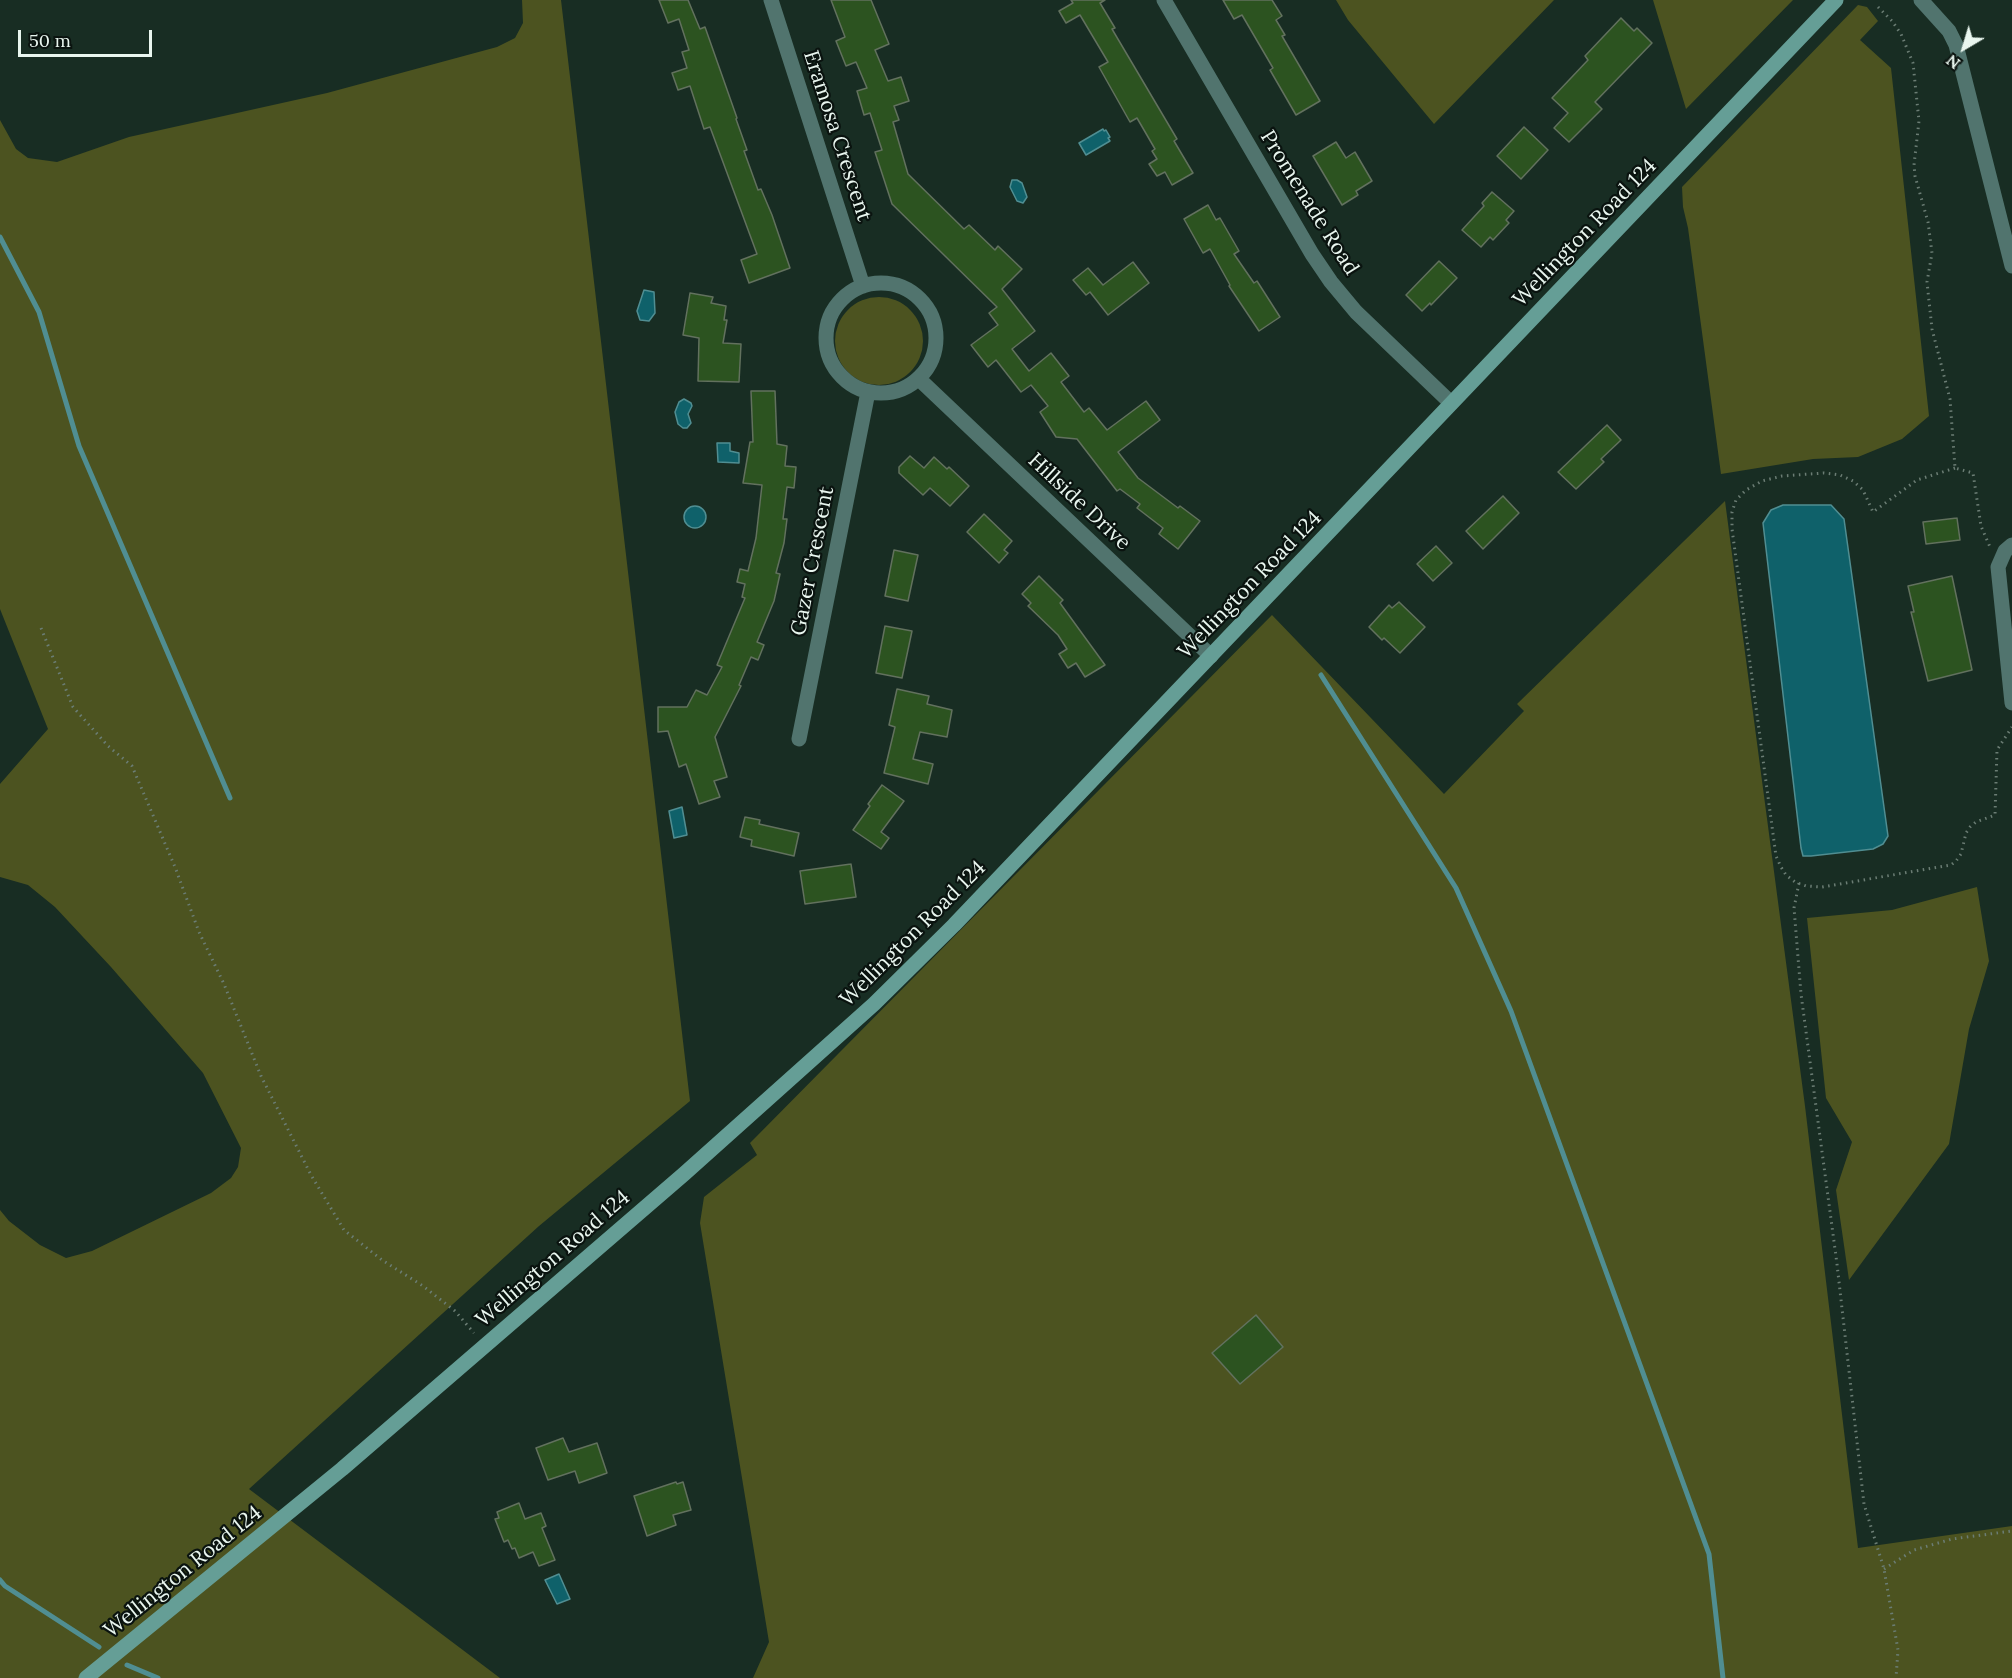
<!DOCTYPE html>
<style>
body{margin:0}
#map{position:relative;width:2012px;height:1678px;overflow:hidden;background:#182d23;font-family:Lora,serif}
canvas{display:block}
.north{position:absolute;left:1934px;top:18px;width:60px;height:60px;-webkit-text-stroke:4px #0a130f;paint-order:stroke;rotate:218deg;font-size:16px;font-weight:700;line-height:24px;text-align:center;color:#e9f6ef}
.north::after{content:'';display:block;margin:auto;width:21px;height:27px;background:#e9f6ef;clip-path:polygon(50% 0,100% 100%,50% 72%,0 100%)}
.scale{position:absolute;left:18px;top:30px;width:134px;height:27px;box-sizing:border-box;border:3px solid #e9f6ef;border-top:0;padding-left:8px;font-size:18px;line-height:21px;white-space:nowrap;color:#e9f6ef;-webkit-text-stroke:4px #0a130f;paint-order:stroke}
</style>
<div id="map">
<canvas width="2012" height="1678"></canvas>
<div class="north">N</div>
<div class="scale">50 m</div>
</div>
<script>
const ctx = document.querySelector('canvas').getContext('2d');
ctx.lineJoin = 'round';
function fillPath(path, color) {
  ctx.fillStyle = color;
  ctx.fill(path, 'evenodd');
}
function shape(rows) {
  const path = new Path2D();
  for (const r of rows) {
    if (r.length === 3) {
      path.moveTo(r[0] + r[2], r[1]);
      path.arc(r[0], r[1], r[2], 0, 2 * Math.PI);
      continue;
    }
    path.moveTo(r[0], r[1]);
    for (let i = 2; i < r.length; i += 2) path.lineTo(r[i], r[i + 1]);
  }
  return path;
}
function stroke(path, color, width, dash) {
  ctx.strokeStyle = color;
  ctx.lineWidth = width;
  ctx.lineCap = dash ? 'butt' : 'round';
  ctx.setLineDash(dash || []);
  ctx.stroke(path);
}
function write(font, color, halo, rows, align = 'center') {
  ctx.font = font + ' Lora,serif';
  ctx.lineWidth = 4.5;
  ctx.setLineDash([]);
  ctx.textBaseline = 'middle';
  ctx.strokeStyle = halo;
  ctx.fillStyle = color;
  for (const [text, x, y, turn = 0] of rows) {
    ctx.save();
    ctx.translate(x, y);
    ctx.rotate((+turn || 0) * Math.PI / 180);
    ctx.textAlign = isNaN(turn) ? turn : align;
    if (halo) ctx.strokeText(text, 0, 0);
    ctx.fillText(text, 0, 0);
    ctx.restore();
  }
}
const green = shape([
 [522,0,561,0,690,1101,539,1226,249,1489,500,1678,0,1678,0,1210,9,1221,40,1245,66,1258,92,1251,211,1193,231,1178,238,1167,241,1148,203,1073,111,967,55,907,28,885,0,877,0,784,48,729,0,609,0,120,16,149,28,158,57,162,129,137,327,93,497,47,515,38,523,23],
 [1336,0,1554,0,1434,124,1348,20],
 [1653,0,1793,0,1686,109],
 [1858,5,1867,7,1878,21,1860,40,1891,68,1929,416,1902,439,1858,457,1813,459,1721,474,1688,228,1683,207,1682,187],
 [879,341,44],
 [1725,501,1805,1106,1858,1548,2012,1526,2012,1678,753,1678,769,1642,700,1223,704,1197,757,1155,750,1143,1272,615,1444,794,1524,711,1517,704],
 [1977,887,1989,961,1969,1029,1949,1144,1849,1280,1836,1190,1852,1142,1826,1098,1807,918,1892,910]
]);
const water = shape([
 [1103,129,1104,131,1106,130,1110,137,1108,138,1110,141,1086,155,1079,143,1103,129],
 [1012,180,1017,180,1022,183,1027,197,1023,203,1017,201,1010,187,1012,180],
 [644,290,654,292,655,313,649,321,640,320,637,311,644,290],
 [684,399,691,403,692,406,688,414,691,423,687,428,683,428,678,424,675,412,679,402,684,399],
 [717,443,730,443,730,451,739,453,739,463,718,462,717,443],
 [1783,505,1831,505,1844,519,1888,836,1883,844,1873,849,1811,856,1803,856,1801,848,1763,523,1771,510,1783,505],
 [695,517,11],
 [682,807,687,835,674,838,669,811,682,807],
 [559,1574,570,1599,557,1604,545,1580,559,1574]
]);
const stream = shape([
 [0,237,39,312,79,446,230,798],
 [1321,675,1456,888,1511,1011,1709,1554,1723,1678],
 [0,1580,5,1586,99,1647],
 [127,1665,158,1678]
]);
const building = shape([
 [659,0,688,0,700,29,705,27,737,118,736,119,747,150,744,151,758,190,761,189,772,215,790,268,749,283,741,260,757,254,710,127,704,129,690,86,678,90,672,73,687,68,682,52,689,50,679,19,668,23,659,0],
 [831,0,871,0,889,44,875,50,888,81,901,77,909,101,894,106,899,120,893,122,908,174,964,229,969,225,995,250,998,246,1022,269,1002,289,1035,331,1012,349,1029,371,1051,353,1069,376,1061,382,1084,412,1089,408,1107,430,1146,401,1160,420,1118,452,1138,478,1178,508,1180,506,1200,521,1178,549,1159,534,1163,528,1137,508,1140,504,1120,489,1117,491,1077,439,1056,437,1040,412,1048,406,1031,385,1021,392,996,360,988,367,971,345,998,325,989,313,997,307,892,204,875,152,882,150,870,113,864,115,857,91,867,88,856,62,846,66,836,41,845,37,831,0],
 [1071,0,1105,0,1100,3,1115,28,1112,29,1177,139,1174,141,1193,173,1172,185,1165,172,1157,176,1149,164,1157,159,1152,151,1155,149,1137,118,1130,122,1099,67,1108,62,1080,15,1066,23,1059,11,1073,3,1071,0],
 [1223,0,1272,0,1282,16,1276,20,1285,35,1282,36,1320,101,1296,115,1270,70,1273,68,1242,15,1234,19,1223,0],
 [1621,18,1634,31,1637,28,1652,43,1595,102,1602,109,1569,142,1554,128,1568,113,1552,98,1588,60,1585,56,1621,18],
 [1524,127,1548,150,1521,179,1497,156,1524,127],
 [1336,142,1346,158,1355,152,1372,181,1356,191,1358,195,1342,205,1313,156,1336,142],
 [1492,192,1514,211,1506,220,1509,223,1493,240,1490,237,1481,247,1462,230,1484,206,1482,203,1492,192],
 [1208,205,1216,220,1220,218,1239,251,1234,254,1254,283,1257,281,1280,317,1259,331,1229,286,1230,285,1210,249,1203,253,1184,219,1208,205],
 [1439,261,1457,278,1431,305,1430,303,1422,311,1406,295,1439,261],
 [1133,262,1149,283,1108,315,1090,292,1086,295,1073,280,1088,268,1103,285,1133,262],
 [690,293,713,297,711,303,726,306,724,320,727,320,723,343,741,344,739,382,698,381,699,338,683,335,690,293],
 [751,391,775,391,777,444,787,446,785,466,796,467,794,488,787,487,783,519,787,519,784,543,776,573,780,574,774,601,757,642,764,645,758,660,751,657,739,685,741,686,715,737,727,777,714,781,720,797,699,804,686,764,679,767,668,731,658,732,658,707,687,707,696,690,707,695,722,667,717,665,745,598,742,597,745,584,737,582,740,569,748,571,756,538,762,485,743,483,750,442,753,442,751,391],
 [1607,425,1621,440,1601,459,1604,462,1576,489,1558,472,1607,425],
 [910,456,924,468,934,457,947,469,949,467,969,486,950,506,930,488,923,495,899,473,899,467,910,456],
 [1503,496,1519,513,1483,549,1466,531,1503,496],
 [984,514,1012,541,1004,550,1008,553,999,563,967,532,984,514],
 [1957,518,1960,540,1926,544,1923,522,1957,518],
 [1436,546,1452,563,1433,581,1417,564,1436,546],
 [894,550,918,555,908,601,885,596,894,550],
 [1039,576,1063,600,1060,603,1105,665,1085,677,1076,663,1068,668,1059,654,1067,649,1058,635,1028,606,1031,603,1022,594,1039,576],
 [1952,576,1972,670,1928,681,1911,612,1914,612,1908,586,1952,576],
 [1399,602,1425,627,1400,653,1384,638,1382,640,1369,627,1389,605,1392,608,1399,602],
 [885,626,912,631,902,678,876,673,885,626],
 [897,689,929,696,927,704,952,710,947,737,920,732,913,759,933,764,928,784,884,773,895,727,889,725,897,689],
 [882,785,904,801,881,832,889,838,881,849,853,830,870,806,868,804,882,785],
 [745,817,760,820,759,824,799,833,794,856,751,846,752,840,740,837,745,817],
 [851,864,856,897,805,904,800,871,851,864],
 [1256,1315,1283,1347,1240,1384,1212,1353,1256,1315],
 [563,1438,569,1452,597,1443,607,1473,579,1483,575,1471,548,1480,536,1448,563,1438],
 [676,1482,677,1484,683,1482,691,1510,673,1515,676,1525,647,1536,634,1496,676,1482],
 [519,1503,525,1519,541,1513,546,1526,542,1528,555,1560,539,1566,533,1552,519,1558,515,1548,512,1549,508,1540,504,1542,495,1519,499,1518,497,1512,519,1503]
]);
const path = shape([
 [1878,7,1892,21,1901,34,1913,63,1919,121,1914,165,1915,176,1928,222,1932,253,1927,282,1932,329,1950,399,1955,468,1973,473,1981,526,1990,547],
 [1955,468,1917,480,1873,512,1863,490,1853,481,1840,475,1824,473,1782,476,1762,481,1746,490,1736,500,1732,512,1732,529,1776,856,1781,867,1786,875,1795,882,1806,886,1822,887,1951,865,1956,861,1961,854,1966,833,1970,827,1976,822,1995,815,1997,750,2012,727],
 [41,628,73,707,108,746,132,766,175,867,199,932,224,984,261,1076,311,1175,344,1230,382,1260,423,1286,455,1311,474,1333],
 [1799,883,1794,908,1801,994,1837,1264,1864,1504,1884,1569,1898,1650,1896,1678],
 [1884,1569,1914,1550,1952,1539,2012,1531]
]);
const street = shape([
 [771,0,863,286],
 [1164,0,1312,254,1331,282,1356,312,1451,403],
 [1921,0,1949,31,1956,45,2012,266],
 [881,338,55],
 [919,379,1211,656],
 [2012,545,2005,551,1998,567,2012,703],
 [799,739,868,392]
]);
const secondary = shape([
 [86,1678,342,1469,684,1174,874,1004,954,925,1836,0]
]);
const streetNames = [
 ["Eramosa Crescent",837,136,72],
 ["Promenade Road",1309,203,58],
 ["Wellington Road 124",1585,233,-46],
 ["Hillside Drive",1079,502,43],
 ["Gazer Crescent",813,561,-79],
 ["Wellington Road 124",1250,585,-46],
 ["Wellington Road 124",913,934,-45],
 ["Wellington Road 124",553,1259,-41],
 ["Wellington Road 124",183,1572,-39]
];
fillPath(green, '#4c5320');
fillPath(water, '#0f616a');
stroke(water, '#508e92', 1.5);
stroke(stream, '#508e92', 5);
fillPath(building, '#2c5320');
stroke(building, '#62715e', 1.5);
stroke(path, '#6b7d74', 3, [1.5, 4.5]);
stroke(street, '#51746e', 15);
stroke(secondary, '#659e96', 15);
write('21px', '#e9f6ef', '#0a130f', streetNames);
</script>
